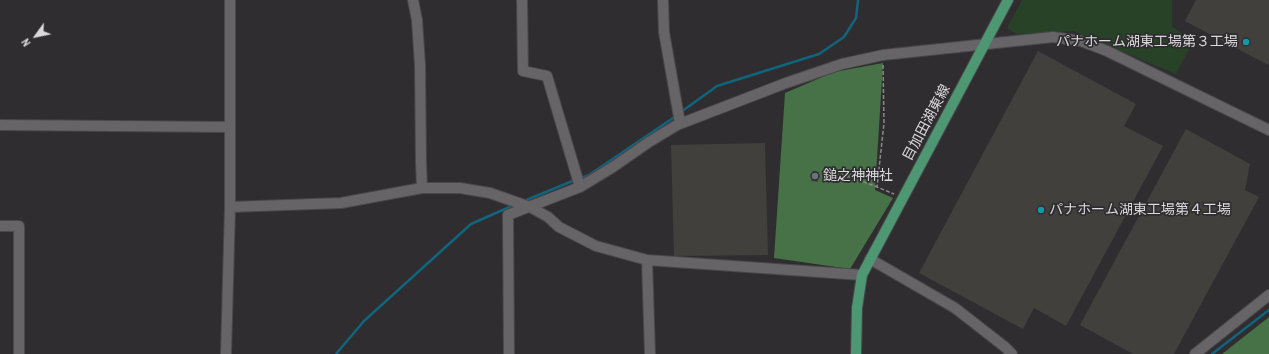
<!DOCTYPE html>
<meta charset="utf-8">
<style>
body{margin:0}
#map{position:relative;width:1269px;height:354px;overflow:hidden;background:#2f2d30;font-family:"Archivo Narrow",sans-serif}
canvas{display:block}
.north{position:absolute;left:16px;top:16px;width:40px;height:40px;-webkit-text-stroke:3px #2f2d30;paint-order:stroke;rotate:237deg;font-size:11px;font-weight:700;line-height:16px;text-align:center;color:#d9d8da}
.north::after{content:'';display:block;margin:auto;width:14px;height:18px;background:#d9d8da;clip-path:polygon(50% 0,100% 100%,50% 72%,0 100%)}
</style>
<div id="map">
<canvas width="1269" height="354"></canvas>
<div class="north">N</div>
</div>
<script>
const ctx = document.querySelector('canvas').getContext('2d');
ctx.lineJoin = 'round';
function fillPath(path, color) {
  ctx.fillStyle = color;
  ctx.fill(path, 'evenodd');
}
function shape(rows) {
  const path = new Path2D();
  for (const r of rows) {
    path.moveTo(r[0], r[1]);
    for (let i = 2; i < r.length; i += 2) path.lineTo(r[i], r[i + 1]);
  }
  return path;
}
function stroke(path, color, width, dash) {
  ctx.strokeStyle = color;
  ctx.lineWidth = width;
  ctx.lineCap = dash ? 'butt' : 'round';
  ctx.setLineDash(dash || []);
  ctx.stroke(path);
}
function write(font, color, halo, rows, align = 'center') {
  ctx.font = font + ' "Archivo Narrow","Noto Sans JP",sans-serif';
  ctx.lineWidth = 3.5;
  ctx.setLineDash([]);
  ctx.textBaseline = 'middle';
  ctx.strokeStyle = halo;
  ctx.fillStyle = color;
  for (const [text, x, y, turn = 0] of rows) {
    ctx.save();
    ctx.translate(x, y);
    ctx.rotate((+turn || 0) * Math.PI / 180);
    ctx.textAlign = isNaN(turn) ? turn : align;
    if (halo) ctx.strokeText(text, 0, 0);
    ctx.fillText(text, 0, 0);
    ctx.restore();
  }
}
const green = shape([
 [1022,0,1172,0,1172,26,1193,42,1176,74,1073,31,1017,34,1007,28]
]);
const forest = shape([
 [883,63,875,190,893,198,850,269,774,258,785,93,834,72],
 [1269,317,1269,354,1222,354]
]);
const stream = shape([
 [681,112,717,86,819,54,844,37,856,18,858,0],
 [579,179,589,175,676,116],
 [524,201,575,180],
 [336,354,364,321,471,224,514,205],
 [1212,354,1269,310]
]);
const building = shape([
 [1196,0,1269,0,1269,62,1268,65,1185,21],
 [1038,51,1136,104,1124,126,1163,146,1066,326,1034,308,1023,329,919,273],
 [1186,129,1250,164,1245,190,1259,197,1174,354,1133,354,1080,325],
 [765,143,768,255,674,256,671,145],
 [813,171,819,172,818,182,811,181]
]);
const path = shape([
 [883,65,884,123,877,187,894,194],
 [841,173,877,187]
]);
const minor = shape([
 [413,0,417,20,420,65,421,163,422,188],
 [522,0,523,71,547,76,580,187],
 [663,0,664,32,680,123],
 [0,125,229,127],
 [230,207,341,203,422,188,460,188,490,193,530,207,548,217,559,227,596,246,647,260,862,275],
 [0,226,19,226,19,354],
 [870,259,955,308,1005,347,1012,354],
 [647,260,650,354],
 [226,354,230,207,230,0],
 [509,354,508,215,580,187,613,167,649,142,677,125,786,83,842,64,883,55,1053,37,1081,41,1107,51,1269,130],
 [1195,354,1269,295]
]);
const major = shape([
 [856,354,857,308,862,275,1008,0]
]);
const markers = [
 [1246,42,4,"#0f9aa8"],
 [815,176,4,"#6b7280"],
 [1041,210,4,"#0f9aa8"]
];
const poiNames = [
 ["パナホーム湖東工場第３工場",1238,42,"right"],
 ["鎚之神神社",823,176],
 ["パナホーム湖東工場第４工場",1049,210]
];
const streetNames = [
 ["目加田湖東線",927,123,-62]
];
fillPath(green, '#274227');
fillPath(forest, '#477247');
stroke(stream, '#11647d', 2.5);
fillPath(building, '#42403d');
stroke(minor, '#49484a', 12);
stroke(major, '#49484a', 12);
stroke(path, '#8b898c', 1.5, [4, 2]);
stroke(minor, '#676467', 10);
stroke(major, '#4d9872', 10);
for (const [x, y, r, color] of markers) {
  const dot = new Path2D();
  dot.arc(x, y, r, 0, 2 * Math.PI);
  ctx.fillStyle = color;
  ctx.fill(dot);
  stroke(dot, '#2f2d30', 1.5);
}
write('14px', '#d9d8da', '#2f2d30', poiNames, 'left');
write('14px', '#d9d8da', '#2f2d30', streetNames);
</script>
